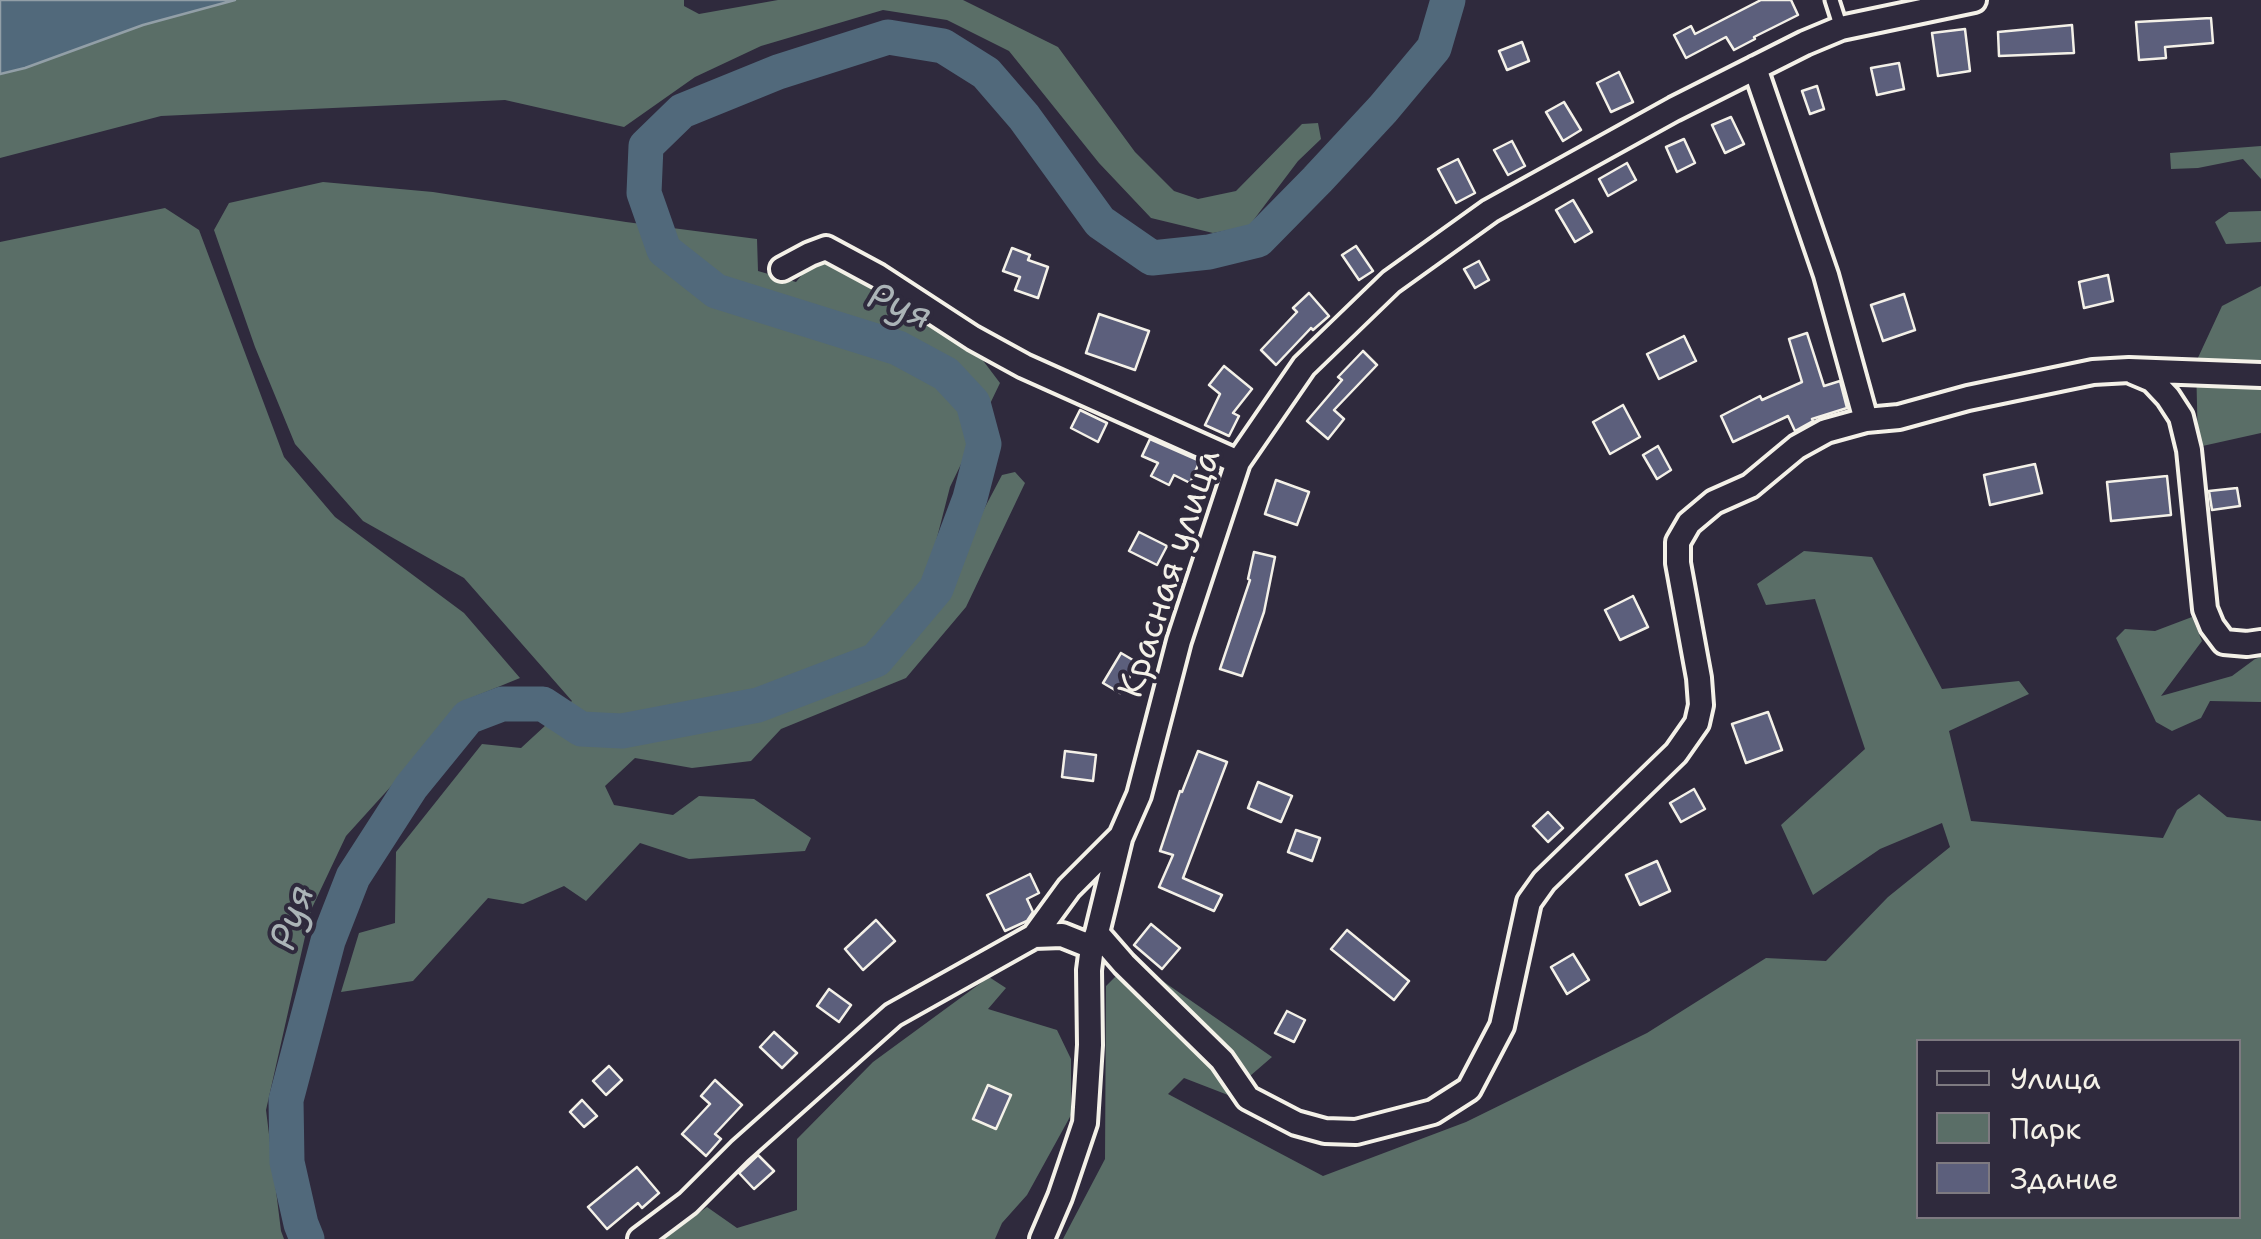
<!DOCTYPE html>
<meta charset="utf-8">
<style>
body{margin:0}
#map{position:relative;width:2261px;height:1239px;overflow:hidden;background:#2f2a3d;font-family:"Shantell Sans",sans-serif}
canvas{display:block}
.legend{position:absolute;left:1916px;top:1039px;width:325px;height:180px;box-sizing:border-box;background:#2f2a3d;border:2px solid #7e7a81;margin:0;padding:12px 18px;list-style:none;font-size:30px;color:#f4f1e8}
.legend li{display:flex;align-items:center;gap:20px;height:50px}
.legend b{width:50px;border:2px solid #7e7a81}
</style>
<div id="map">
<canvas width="2261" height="1239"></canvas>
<ul class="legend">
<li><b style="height:12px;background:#2f2a3d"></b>Улица</li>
<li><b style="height:28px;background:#5a6e67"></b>Парк</li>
<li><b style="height:28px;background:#5c5f7c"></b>Здание</li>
</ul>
</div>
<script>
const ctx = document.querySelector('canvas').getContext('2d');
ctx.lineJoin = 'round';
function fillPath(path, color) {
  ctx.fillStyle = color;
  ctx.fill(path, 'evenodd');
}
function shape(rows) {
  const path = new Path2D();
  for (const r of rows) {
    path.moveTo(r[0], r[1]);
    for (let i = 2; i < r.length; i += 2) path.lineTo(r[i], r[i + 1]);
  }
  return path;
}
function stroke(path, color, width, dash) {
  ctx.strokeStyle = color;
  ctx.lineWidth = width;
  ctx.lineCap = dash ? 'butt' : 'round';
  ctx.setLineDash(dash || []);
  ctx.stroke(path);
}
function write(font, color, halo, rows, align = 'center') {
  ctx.font = font + ' "Shantell Sans",sans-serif';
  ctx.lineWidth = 8;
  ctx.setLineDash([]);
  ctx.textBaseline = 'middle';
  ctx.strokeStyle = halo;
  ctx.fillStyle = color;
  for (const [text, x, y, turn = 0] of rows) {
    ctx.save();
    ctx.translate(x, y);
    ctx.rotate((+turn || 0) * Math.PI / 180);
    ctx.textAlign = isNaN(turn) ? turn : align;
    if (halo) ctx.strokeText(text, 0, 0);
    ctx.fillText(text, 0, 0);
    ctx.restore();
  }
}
const green = shape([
 [235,0,684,0,684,6,699,14,778,0,963,0,1058,47,1135,152,1174,191,1198,199,1236,191,1302,124,1318,123,1321,139,1298,161,1249,226,1213,233,1151,218,1099,163,1009,51,947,20,883,10,761,46,695,77,624,127,505,100,161,116,0,158,0,74,25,68,143,25],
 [2261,146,2261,179,2243,159,2198,168,2171,169,2170,153],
 [323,182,433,192,626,222,757,239,758,271,796,282,815,259,872,284,969,342,1000,383,950,487,931,561,951,561,973,530,1002,475,1015,472,1025,483,966,607,906,678,781,729,751,761,692,768,635,758,605,786,614,805,673,815,699,796,754,799,811,838,805,851,689,859,640,843,586,901,564,886,523,904,488,898,413,981,341,992,359,933,395,923,396,852,482,744,521,748,572,701,464,578,363,521,295,444,255,347,214,230,229,203],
 [165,208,199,230,284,457,335,517,464,613,520,678,471,698,346,836,311,910,266,1110,281,1231,284,1239,0,1239,0,242],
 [2261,211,2261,242,2226,244,2215,222,2229,212],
 [2261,286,2261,433,2198,447,2196,362,2222,306],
 [1804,551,1872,557,1942,689,2019,681,2029,694,1949,731,1971,821,2163,838,2177,810,2199,794,2227,817,2261,821,2261,1239,1063,1239,1105,1159,1106,986,1119,973,1154,975,1272,1057,1228,1095,1184,1078,1168,1094,1323,1176,1466,1122,1647,1033,1766,958,1826,961,1888,897,1950,847,1942,823,1880,849,1813,895,1781,825,1865,749,1815,599,1766,605,1757,584],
 [1918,1042,2238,1042,2238,1216,1918,1216],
 [2192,617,2202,641,2161,696,2232,676,2255,659,2261,657,2261,702,2210,701,2201,718,2172,731,2156,722,2116,638,2125,629,2155,631],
 [989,977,1006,988,988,1009,1057,1030,1071,1059,1071,1115,1027,1195,1002,1223,995,1239,663,1239,707,1207,737,1228,797,1210,797,1139,873,1062]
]);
const water = shape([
 [0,0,235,0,143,25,25,68,0,74,0,0]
]);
const river = shape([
 [307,1239,301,1224,287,1162,286,1100,328,941,353,877,411,787,468,717,502,704,543,704,581,729,622,731,758,705,876,660,936,589,970,498,984,444,973,403,946,374,898,348,716,291,664,250,644,193,646,146,682,111,778,72,888,37,943,46,986,73,1024,117,1100,222,1152,258,1209,252,1258,240,1317,180,1383,109,1434,48,1448,0]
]);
const building = shape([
 [1761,0,1791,0,1798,15,1754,37,1755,39,1734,50,1726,37,1686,58,1674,35,1691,26,1695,34,1761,0],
 [2211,18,2213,43,2165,47,2166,58,2139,60,2136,22,2211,18],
 [2072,25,2074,53,1999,56,1998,32,2072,25],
 [1965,29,1970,71,1938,76,1932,33,1965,29],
 [1522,42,1529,61,1507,70,1499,51,1522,42],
 [1899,63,1904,89,1877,95,1871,68,1899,63],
 [1619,72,1633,102,1611,112,1597,83,1619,72],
 [1817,86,1824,109,1810,114,1802,91,1817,86],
 [1564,102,1581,130,1563,141,1546,112,1564,102],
 [1731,117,1744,144,1725,153,1712,125,1731,117],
 [1684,139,1695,163,1677,172,1666,147,1684,139],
 [1512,141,1525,166,1508,175,1494,150,1512,141],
 [1458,159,1475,193,1456,203,1438,169,1458,159],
 [1627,163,1636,180,1608,196,1599,179,1627,163],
 [1573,200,1592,232,1575,242,1556,210,1573,200],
 [1356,246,1373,271,1359,280,1342,255,1356,246],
 [1012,248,1030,255,1028,260,1048,267,1038,298,1015,290,1020,277,1003,271,1012,248],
 [1479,261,1489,280,1475,288,1464,269,1479,261],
 [2108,275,2113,301,2084,308,2079,282,2108,275],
 [1309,293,1329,316,1313,330,1311,328,1276,365,1261,350,1297,312,1293,308,1309,293],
 [1904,294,1915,330,1883,341,1871,305,1904,294],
 [1099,314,1149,331,1135,370,1086,353,1099,314],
 [1807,333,1824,386,1840,381,1847,408,1812,419,1813,421,1795,431,1788,416,1733,442,1721,416,1760,396,1762,400,1802,382,1789,339,1807,333],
 [1684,336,1696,361,1659,379,1647,354,1684,336],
 [1363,351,1377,365,1334,410,1344,419,1328,439,1307,421,1342,380,1338,377,1363,351],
 [1224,366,1252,389,1233,413,1239,416,1229,436,1205,425,1220,394,1209,385,1224,366],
 [1623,405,1640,437,1610,454,1593,422,1623,405],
 [1080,410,1107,423,1098,442,1071,428,1080,410],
 [1150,439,1200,461,1190,483,1174,475,1169,485,1151,476,1158,463,1142,456,1150,439],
 [1658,446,1671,470,1657,479,1643,455,1658,446],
 [2035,464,2042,493,1990,505,1984,475,2035,464],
 [2167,476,2171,515,2111,521,2107,482,2167,476],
 [1276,480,1309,492,1297,525,1265,514,1276,480],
 [2237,488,2240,506,2212,510,2209,491,2237,488],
 [1139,532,1167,546,1157,565,1129,551,1139,532],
 [1254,552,1275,557,1264,612,1242,676,1220,669,1250,580,1248,579,1254,552],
 [1633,596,1648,627,1620,640,1605,610,1633,596],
 [1121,653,1138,663,1120,693,1103,683,1121,653],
 [1768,712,1782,750,1746,763,1732,724,1768,712],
 [1065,751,1096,755,1093,781,1062,777,1065,751],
 [1198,751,1227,762,1183,878,1222,895,1214,911,1159,887,1173,855,1160,851,1180,791,1182,792,1198,751],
 [1258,782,1292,796,1281,822,1248,808,1258,782],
 [1694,789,1705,809,1681,822,1670,803,1694,789],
 [1548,812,1563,828,1548,842,1533,826,1548,812],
 [1296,830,1320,838,1312,861,1288,852,1296,830],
 [1657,861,1670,891,1640,905,1626,875,1657,861],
 [1030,874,1039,893,1027,899,1033,912,1027,921,1005,931,987,895,1030,874],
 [876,920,895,941,863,970,845,949,876,920],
 [1151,924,1180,948,1162,969,1134,945,1151,924],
 [1347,930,1409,981,1394,1000,1331,949,1347,930],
 [1573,954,1589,980,1567,994,1551,967,1573,954],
 [829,989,851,1005,839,1022,817,1006,829,989],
 [1287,1011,1305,1020,1294,1042,1275,1033,1287,1011],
 [774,1032,797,1053,782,1068,760,1047,774,1032],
 [609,1066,622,1080,606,1095,593,1081,609,1066],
 [715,1080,742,1105,715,1134,721,1139,706,1156,682,1134,710,1104,701,1096,715,1080],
 [988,1085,1011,1095,996,1129,973,1119,988,1085],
 [582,1100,597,1116,584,1127,570,1112,582,1100],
 [758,1155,774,1171,754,1189,739,1173,758,1155],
 [637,1167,659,1193,642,1208,638,1203,607,1229,588,1207,637,1167]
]);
const lane = shape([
 [1832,0,1841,28]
]);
const street = shape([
 [1755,68,1826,275,1866,420],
 [782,269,810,254,826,248,878,276,973,338,1024,366,1238,462],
 [2133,372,2152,380,2168,397,2181,417,2189,450,2205,609,2212,626,2224,642,2247,644,2261,642],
 [1097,933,1124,964,1222,1060,1248,1098,1296,1123,1325,1131,1356,1132,1433,1112,1469,1089,1502,1026,1529,902,1544,881,1676,753,1697,723,1701,705,1699,678,1678,563,1678,542,1689,523,1714,502,1750,486,1797,447,1826,431,1866,420,1899,417,1968,398,2093,372,2129,370,2261,375],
 [1034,936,1062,935,1092,947],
 [640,1239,688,1203,740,1151,893,1015,1034,936,1069,888,1121,836,1139,795,1179,641,1238,462,1304,366,1391,282,1490,211,1674,109,1805,43,1841,28,1974,0],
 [1042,1239,1060,1197,1085,1123,1090,1045,1089,970,1092,947,1097,933,1120,839]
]);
const streetNames = [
 ["Красная улица",1171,574,-72]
];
const waterNames = [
 ["Руя",899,308,22],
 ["Руя",294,918,-71]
];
fillPath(green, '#5a6e67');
fillPath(water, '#51697b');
stroke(water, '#929fa7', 2.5);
stroke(river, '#51697b', 35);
fillPath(building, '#5c5f7c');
stroke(building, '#f4f1e8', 2.5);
stroke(lane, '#f4f1e8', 19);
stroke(street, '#f4f1e8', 30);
stroke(lane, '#2f2a3d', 11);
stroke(street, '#2f2a3d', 22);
write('35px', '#f4f1e8', '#2f2a3d', streetNames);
write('italic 38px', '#abb4b7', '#2f2a3d', waterNames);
</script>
